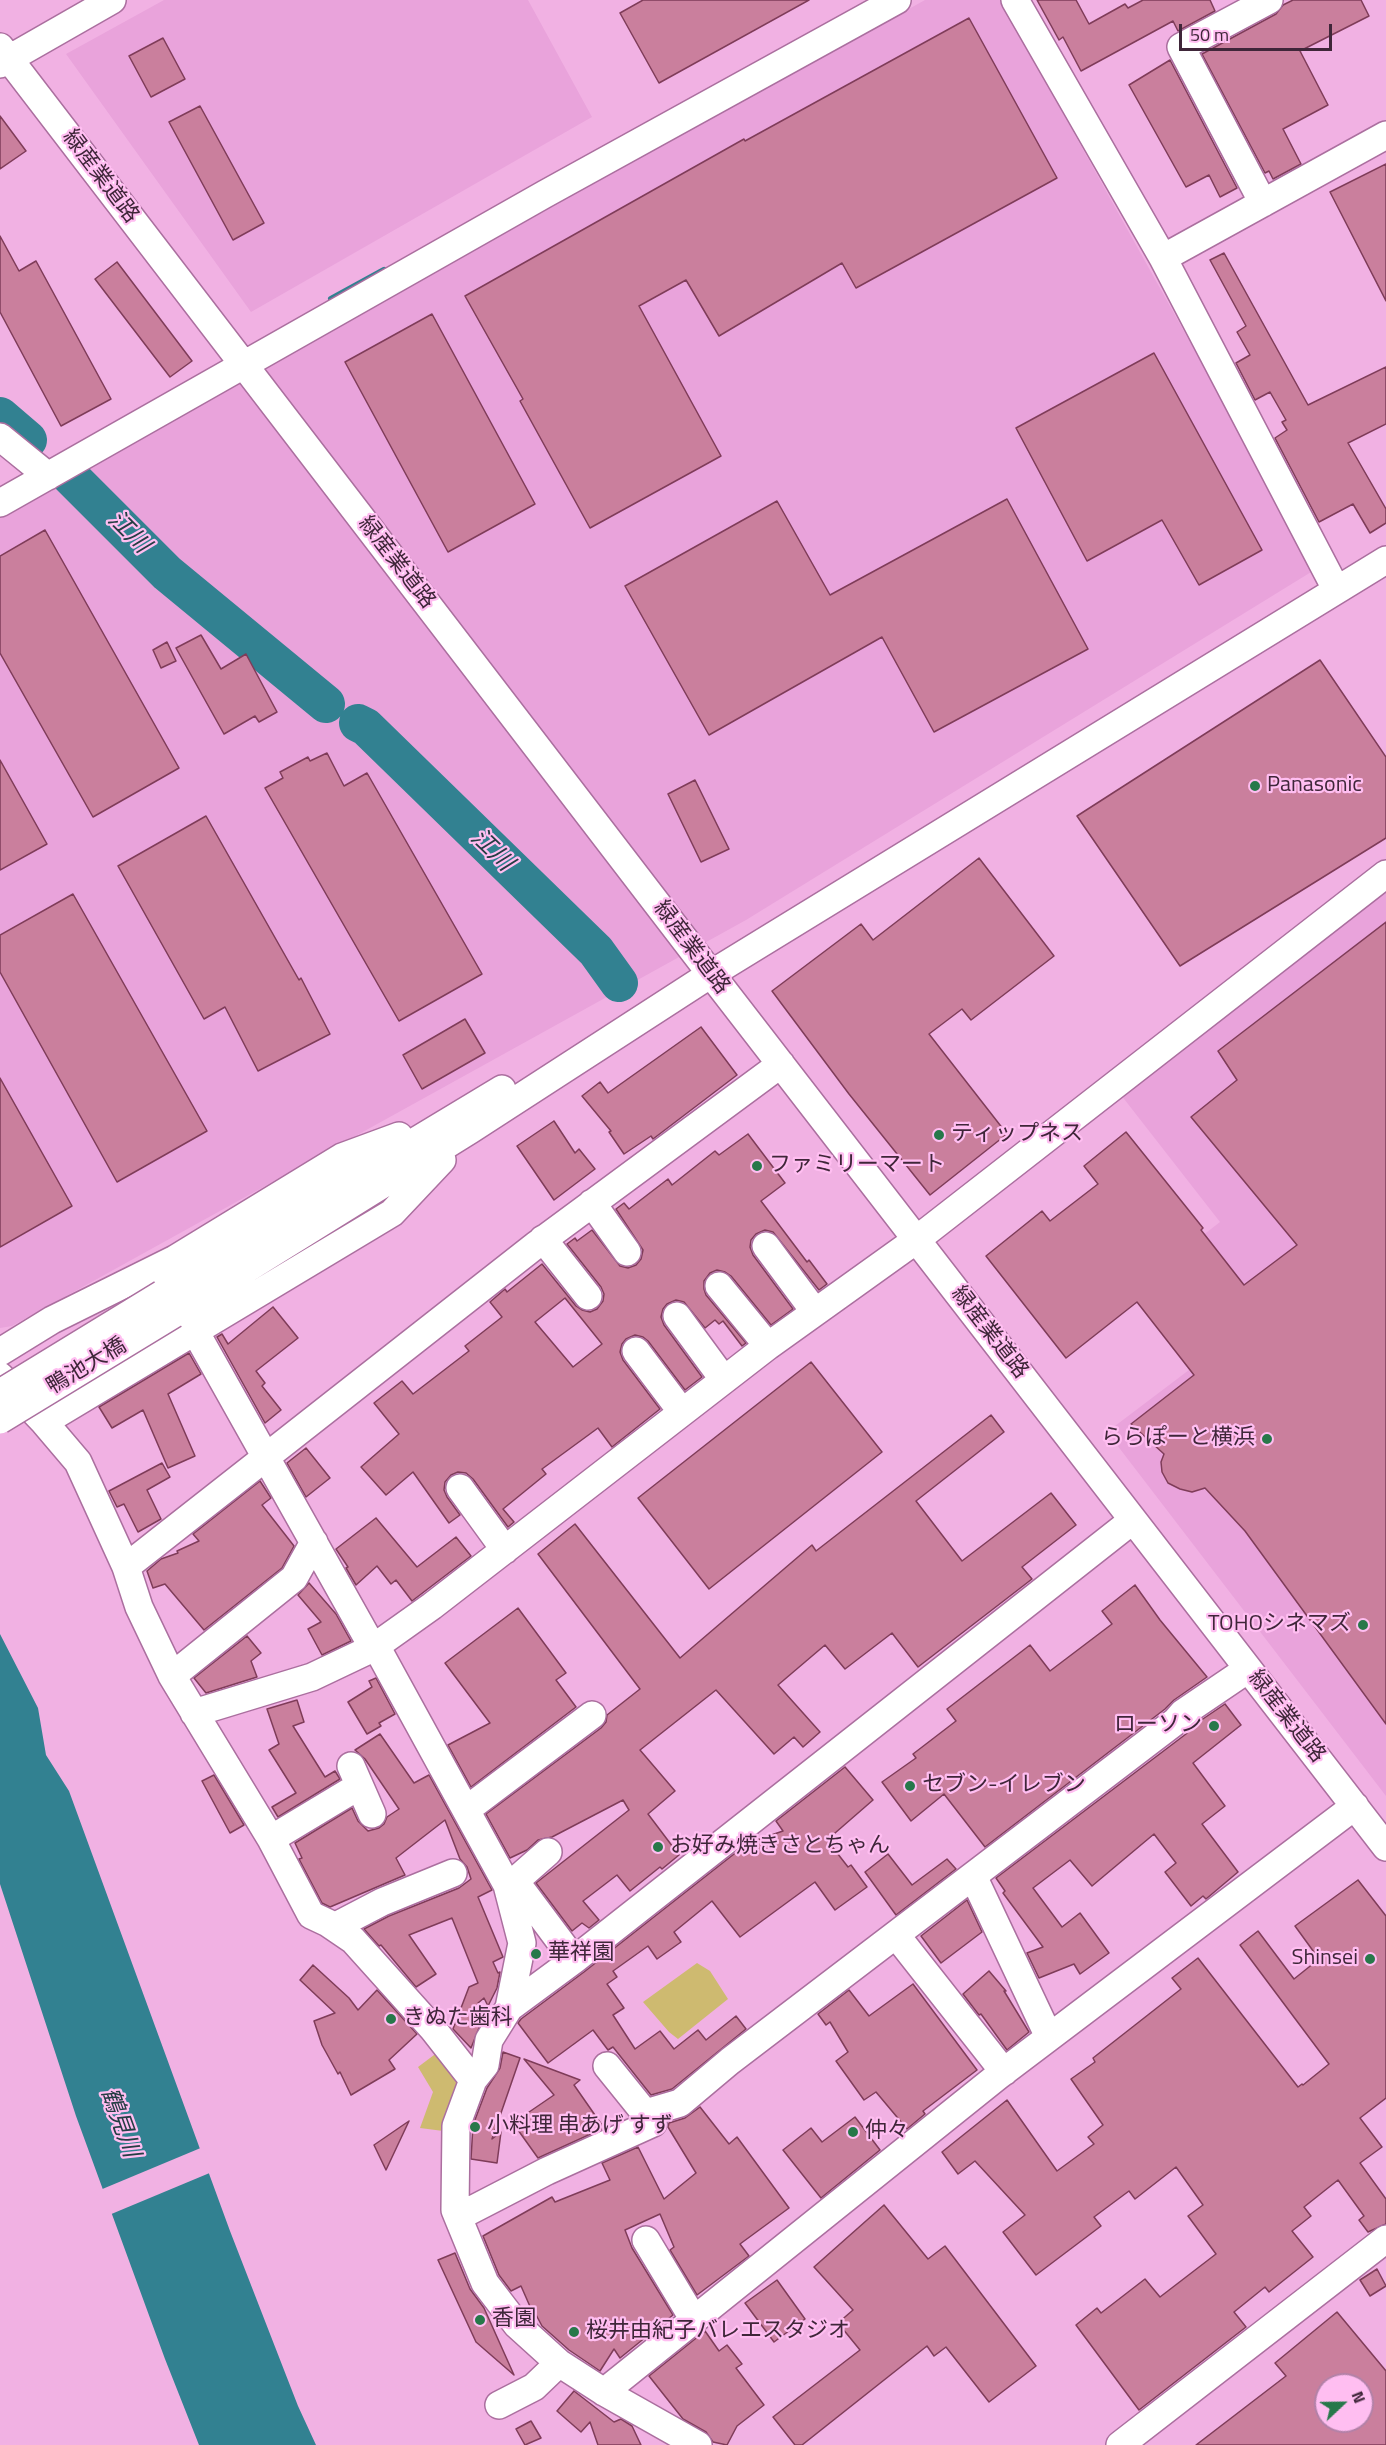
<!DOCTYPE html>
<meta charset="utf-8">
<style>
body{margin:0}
#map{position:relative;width:1386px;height:2445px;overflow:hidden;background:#f1b1e3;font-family:"Titillium Web",sans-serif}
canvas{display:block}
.north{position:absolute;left:1314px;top:2373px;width:60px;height:60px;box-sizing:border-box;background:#ffbef1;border:2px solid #b281a7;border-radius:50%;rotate:68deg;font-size:16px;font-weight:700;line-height:24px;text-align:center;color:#3f2639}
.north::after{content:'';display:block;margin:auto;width:21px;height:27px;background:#27784a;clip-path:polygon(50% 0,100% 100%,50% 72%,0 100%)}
.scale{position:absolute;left:1179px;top:24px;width:153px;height:27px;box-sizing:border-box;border:3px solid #3f2639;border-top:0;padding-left:8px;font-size:18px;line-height:21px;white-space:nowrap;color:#3f2639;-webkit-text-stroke:4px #ffbef1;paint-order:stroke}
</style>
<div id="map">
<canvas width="1386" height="2445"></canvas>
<div class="north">N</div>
<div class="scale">50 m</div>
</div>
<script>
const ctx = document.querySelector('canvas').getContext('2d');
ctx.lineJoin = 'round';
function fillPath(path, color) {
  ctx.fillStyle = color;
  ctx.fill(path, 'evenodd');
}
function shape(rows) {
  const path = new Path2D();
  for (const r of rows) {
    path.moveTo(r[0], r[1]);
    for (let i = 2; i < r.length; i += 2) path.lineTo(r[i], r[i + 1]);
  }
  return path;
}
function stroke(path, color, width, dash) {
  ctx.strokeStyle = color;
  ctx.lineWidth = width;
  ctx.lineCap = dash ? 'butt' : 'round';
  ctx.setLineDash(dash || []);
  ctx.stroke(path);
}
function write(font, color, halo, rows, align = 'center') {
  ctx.font = font + ' "Titillium Web","Noto Sans JP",sans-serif';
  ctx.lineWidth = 4.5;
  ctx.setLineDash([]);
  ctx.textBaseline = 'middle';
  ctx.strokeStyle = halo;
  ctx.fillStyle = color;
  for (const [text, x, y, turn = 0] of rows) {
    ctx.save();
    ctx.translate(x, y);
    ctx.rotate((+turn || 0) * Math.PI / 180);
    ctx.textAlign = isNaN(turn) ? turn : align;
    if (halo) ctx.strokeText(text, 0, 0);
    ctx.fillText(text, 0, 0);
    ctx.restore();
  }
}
const built = shape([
 [164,0,528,0,592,117,251,312,66,54],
 [925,0,1000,0,1316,569,746,920,12,1326,0,1328,0,513],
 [1386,890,1386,1796,1107,1432,1189,1370,1130,1292,1220,1222,1121,1095]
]);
const green = shape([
 [697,1963,710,1971,728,1999,678,2039,669,2032,643,2002],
 [442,2049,466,2079,451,2132,420,2128,433,2092,418,2067]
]);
const water = shape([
 [0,1634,38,1708,46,1755,69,1791,230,2231,298,2406,316,2445,199,2445,165,2359,76,2116,0,1884]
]);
const pier = shape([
 [203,2147,212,2172,109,2215,100,2190]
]);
const stream = shape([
 [331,299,384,270]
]);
const river = shape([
 [0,416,28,440],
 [70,476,167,573,326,704],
 [358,723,366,727,596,951,619,983]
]);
const building = shape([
 [643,0,809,0,659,83,620,13,643,0],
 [1037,0,1076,0,1089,24,1125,4,1128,8,1143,0,1210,0,1215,11,1178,31,1173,21,1081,71,1063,37,1059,40,1037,0],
 [1293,0,1361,0,1369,16,1300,51,1328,105,1283,129,1301,164,1273,179,1269,171,1265,173,1202,54,1276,14,1283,5,1293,0],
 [969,18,1057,178,856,288,842,263,719,336,686,280,639,306,721,456,590,528,520,401,523,399,465,296,744,139,745,141,969,18],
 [163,38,185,79,151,97,129,56,163,38],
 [1170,60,1237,188,1220,197,1209,175,1186,187,1129,85,1170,60],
 [200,106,264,223,233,240,169,122,200,106],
 [0,116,26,151,0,169,0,116],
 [1386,164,1386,301,1330,192,1386,164],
 [0,236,19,271,36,261,111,399,61,426,0,312,0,236],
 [1224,253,1308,405,1386,367,1386,424,1348,443,1386,509,1386,523,1370,533,1353,504,1319,522,1275,438,1287,430,1282,422,1286,420,1270,392,1255,400,1236,363,1250,355,1237,332,1246,326,1210,260,1224,253],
 [117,262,192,361,170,377,95,279,117,262],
 [432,314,535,504,448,552,345,362,432,314],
 [1154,353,1262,550,1199,585,1162,520,1087,561,1016,428,1154,353],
 [1007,499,1088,649,934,732,882,637,709,735,625,586,777,501,830,595,1007,499],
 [45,530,179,768,93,817,0,653,0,556,45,530],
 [201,635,221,669,246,654,277,712,259,722,255,716,224,734,176,648,201,635],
 [167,642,176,661,161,668,153,650,167,642],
 [1320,660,1386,757,1386,838,1180,966,1077,816,1320,660],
 [327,753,344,786,367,773,482,974,399,1021,265,788,283,778,280,772,308,757,310,761,327,753],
 [0,760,47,844,0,870,0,760],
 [695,780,729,849,701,862,668,794,695,780],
 [206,816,299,980,301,978,330,1034,258,1071,225,1007,204,1019,118,866,206,816],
 [979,858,1054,956,971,1020,962,1009,929,1034,1007,1134,930,1195,849,1094,772,991,861,924,873,940,979,858],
 [73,894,207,1131,117,1182,0,972,0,935,73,894],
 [1386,922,1386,1724,1245,1531,1205,1488,1192,1492,1180,1489,1168,1483,1162,1472,1161,1462,1164,1454,1131,1424,1194,1375,1137,1302,1066,1358,986,1256,1042,1211,1050,1221,1098,1184,1084,1166,1126,1132,1203,1228,1201,1230,1244,1285,1297,1245,1191,1117,1237,1080,1218,1051,1386,922],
 [465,1019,485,1053,422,1089,403,1055,465,1019],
 [701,1027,737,1075,653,1139,651,1136,624,1154,609,1132,611,1131,582,1096,600,1082,608,1093,701,1027],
 [0,1078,72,1206,0,1247,0,1078],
 [554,1121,575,1153,579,1149,595,1169,554,1200,517,1146,554,1121],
 [748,1134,785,1183,761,1201,807,1262,809,1260,827,1284,819,1290,773,1232,765,1230,756,1234,751,1240,750,1247,753,1255,793,1309,771,1325,731,1276,725,1272,717,1270,710,1273,704,1281,704,1289,706,1295,746,1343,742,1346,723,1321,719,1324,715,1320,705,1328,684,1302,676,1300,667,1304,663,1309,661,1317,664,1325,702,1377,685,1390,648,1341,643,1337,635,1335,626,1339,622,1344,620,1352,623,1360,660,1409,612,1447,598,1428,542,1469,546,1474,503,1509,514,1522,508,1527,473,1479,466,1473,458,1472,451,1475,445,1482,444,1490,447,1497,460,1515,449,1523,413,1472,386,1495,361,1467,399,1434,374,1403,402,1381,413,1394,469,1351,465,1346,502,1317,490,1302,505,1289,507,1292,542,1264,576,1306,582,1310,590,1312,597,1309,603,1301,604,1294,601,1287,567,1244,575,1238,577,1241,592,1230,620,1266,628,1268,636,1265,641,1259,643,1250,616,1209,624,1203,629,1209,668,1179,672,1185,715,1151,719,1155,748,1134],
 [565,1298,602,1344,573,1367,535,1322,565,1298],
 [273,1307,298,1338,256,1371,265,1383,262,1386,281,1410,265,1423,217,1337,222,1334,228,1344,273,1307],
 [189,1353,201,1374,168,1394,195,1456,168,1468,143,1410,112,1428,99,1407,189,1353],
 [811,1362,882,1452,709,1589,638,1498,811,1362],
 [991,1415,1004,1432,916,1501,962,1561,1051,1493,1076,1525,1022,1567,1032,1579,918,1667,892,1633,845,1669,825,1645,778,1685,820,1732,803,1747,794,1737,774,1754,716,1690,640,1750,675,1791,648,1814,679,1855,662,1869,660,1867,630,1891,617,1875,583,1901,599,1920,589,1928,582,1923,572,1931,536,1883,629,1810,623,1800,552,1837,538,1840,527,1850,510,1858,486,1814,601,1728,606,1722,607,1715,640,1689,538,1554,575,1524,680,1658,812,1545,816,1551,991,1415],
 [306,1448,330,1478,306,1497,287,1463,306,1448],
 [162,1463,170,1477,147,1490,161,1519,138,1532,124,1504,117,1507,109,1491,162,1463],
 [260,1481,271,1498,262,1505,294,1546,282,1568,204,1630,165,1584,153,1588,147,1571,161,1559,178,1553,177,1551,199,1541,193,1534,260,1481],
 [376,1518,417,1567,456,1537,471,1556,412,1601,396,1580,391,1584,377,1566,356,1585,346,1568,348,1567,336,1549,376,1518],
 [309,1583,336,1614,351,1641,322,1655,308,1629,321,1622,298,1595,309,1583],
 [1135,1585,1160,1620,1207,1677,1174,1700,1165,1709,985,1847,944,1794,911,1821,882,1782,916,1758,913,1754,956,1721,947,1709,1030,1645,1050,1671,1112,1624,1102,1611,1135,1585],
 [518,1608,566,1673,556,1680,576,1707,471,1787,448,1745,490,1723,445,1663,518,1608],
 [247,1636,261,1653,251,1661,257,1677,206,1693,194,1678,247,1636],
 [376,1678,395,1714,379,1723,381,1726,367,1734,348,1702,372,1687,369,1681,376,1678],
 [297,1700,304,1722,293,1726,325,1777,335,1771,340,1779,278,1817,272,1807,296,1793,269,1750,279,1744,267,1709,297,1700],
 [1225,1704,1241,1725,1193,1763,1225,1806,1202,1824,1238,1872,1206,1899,1203,1896,1191,1906,1165,1872,1176,1863,1154,1834,1092,1886,1070,1860,1033,1888,1062,1927,1080,1913,1109,1953,1080,1974,1074,1964,1039,1978,1027,1953,1043,1947,1003,1893,1005,1891,996,1878,1186,1734,1194,1725,1225,1704],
 [380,1734,414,1783,429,1775,492,1890,478,1897,503,1957,493,1962,498,1973,500,1972,497,1988,488,2006,484,1998,478,2003,485,2013,471,2048,453,2029,469,1987,478,1983,452,1918,409,1935,436,1974,416,1987,381,1945,379,1946,364,1929,389,1916,459,1888,471,1879,467,1867,460,1859,445,1820,396,1858,405,1875,330,1907,322,1903,299,1859,302,1858,295,1843,352,1808,358,1821,368,1831,379,1828,384,1824,387,1817,399,1809,365,1759,355,1750,380,1734],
 [845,1767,873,1800,827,1840,848,1867,851,1865,867,1887,835,1910,815,1882,740,1937,712,1901,674,1932,681,1942,657,1959,648,1946,613,1971,617,1977,607,1984,624,2008,613,2015,635,2049,660,2031,674,2049,698,2030,706,2040,736,2016,746,2029,672,2089,651,2095,613,2047,608,2050,593,2030,548,2063,518,2023,521,2019,584,1972,748,1843,783,1831,776,1821,845,1767],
 [214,1775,244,1825,230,1833,202,1781,214,1775],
 [888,1854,912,1885,947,1859,956,1869,896,1915,865,1872,888,1854],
 [1358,1880,1386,1916,1386,2098,1360,2118,1382,2147,1360,2163,1386,2199,1386,2224,1368,2232,1359,2220,1364,2216,1338,2180,1304,2207,1311,2216,1292,2231,1313,2257,1269,2292,1265,2287,1234,2312,1246,2327,1139,2410,1076,2325,1097,2308,1101,2313,1145,2279,1160,2297,1216,2254,1188,2216,1203,2205,1176,2167,1135,2199,1129,2191,1094,2217,1101,2226,1036,2275,1003,2232,1025,2215,975,2161,958,2174,942,2152,1007,2100,1057,2171,1094,2144,1088,2137,1103,2125,1071,2079,1095,2062,1093,2058,1181,1989,1172,1978,1198,1958,1298,2087,1302,2084,1303,2085,1329,2064,1240,1945,1258,1931,1294,1979,1319,1959,1295,1926,1358,1880],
 [967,1900,982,1932,941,1963,921,1936,967,1900],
 [313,1965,349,1998,358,2010,377,1990,417,2034,389,2060,395,2069,351,2095,340,2072,338,2074,322,2045,314,2021,335,2013,300,1980,313,1965],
 [989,1971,1006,1991,1004,1991,1029,2032,1007,2050,981,2014,979,2015,963,1994,989,1971],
 [913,1984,977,2070,923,2111,925,2114,907,2129,876,2092,864,2100,836,2061,848,2052,830,2022,826,2025,818,2014,849,1990,869,2016,913,1984],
 [503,2052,520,2058,492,2139,501,2132,497,2163,471,2159,473,2125,487,2088,500,2068,503,2052],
 [524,2059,580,2080,574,2085,604,2128,538,2158,513,2123,554,2095,524,2059],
 [700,2107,729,2144,737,2137,789,2208,740,2244,749,2256,697,2295,670,2250,674,2247,660,2214,625,2230,632,2248,673,2315,620,2358,614,2349,600,2371,569,2350,542,2326,534,2311,532,2311,521,2286,511,2291,499,2275,483,2236,552,2197,555,2202,610,2180,602,2163,638,2147,664,2199,696,2173,668,2127,669,2123,685,2118,700,2107],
 [855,2117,880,2150,821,2198,783,2150,811,2128,822,2142,855,2117],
 [409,2121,386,2170,374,2145,409,2121],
 [884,2205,928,2259,945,2246,1036,2366,989,2402,946,2347,934,2356,927,2346,802,2445,795,2445,773,2417,860,2350,838,2323,853,2310,814,2267,884,2205],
 [455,2253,470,2289,484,2308,514,2375,476,2342,438,2260,455,2253],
 [1377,2269,1386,2286,1370,2296,1360,2280,1377,2269],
 [777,2280,805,2319,774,2342,745,2303,777,2280],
 [1337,2312,1386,2371,1386,2445,1196,2445,1286,2376,1275,2363,1337,2312],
 [1326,2385,1362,2385,1362,2421,1326,2421,1326,2385],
 [705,2331,719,2351,727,2345,742,2364,736,2368,764,2405,737,2426,727,2445,713,2442,706,2432,683,2419,649,2376,705,2331],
 [574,2391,614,2422,621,2419,632,2426,641,2445,598,2445,590,2422,581,2432,557,2411,574,2391],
 [531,2421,541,2438,525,2445,516,2429,531,2421]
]);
const minor = shape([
 [1015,0,1163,258,1336,589],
 [0,47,711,974,1386,1847],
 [0,64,112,0],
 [1263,203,1181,47,1269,0],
 [1163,258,1386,135],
 [0,437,48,476],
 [0,503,545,194,897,0],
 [592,1203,627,1252],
 [543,1239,588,1296],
 [766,1246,815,1312],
 [719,1286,768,1346],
 [162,1294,502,1089],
 [174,1314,470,1130,711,974,1386,560],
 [677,1316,724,1380],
 [195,1331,373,1648],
 [636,1351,682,1412],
 [0,1352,52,1320,175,1259,342,1157,399,1136],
 [0,1376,44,1422,78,1462,126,1567,139,1607,172,1676,271,1839,311,1915,328,1923,353,1940,433,2029,473,2080],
 [44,1422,392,1213,442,1160],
 [460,1488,505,1550],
 [126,1567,536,1245,781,1064],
 [376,1646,507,1885,515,1881],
 [172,1676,294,1578,314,1542],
 [194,1713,312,1677,373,1648,432,1606,768,1346,916,1240,1386,874],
 [351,1766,372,1814],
 [466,1810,592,1715],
 [271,1839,359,1786],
 [548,1852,515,1881,574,1960],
 [973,1876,1049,2037],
 [507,1885,522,1943,509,2008],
 [334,1927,382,1902,453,1873],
 [896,1935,1004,2072],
 [646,2113,680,2103,730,2061,1176,1721,1183,1713,1248,1669],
 [458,2217,547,2171,653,2123,607,2066],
 [646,2240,694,2320],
 [604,2392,998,2076,1355,1806],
 [499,2405,534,2387,559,2363],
 [698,2445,604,2392,559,2363,517,2325,485,2283,455,2210,456,2126,473,2080,485,2065,489,2040,509,2008,574,1960,1133,1520],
 [1120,2445,1386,2239]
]);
const minorBridge = shape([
 [0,1393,162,1294],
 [0,1420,174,1314]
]);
const markers = [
 [1255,786,6,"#27784a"],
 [939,1135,6,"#27784a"],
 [757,1166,6,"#27784a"],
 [1267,1439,6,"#27784a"],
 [1363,1625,6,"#27784a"],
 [1214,1726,6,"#27784a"],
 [910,1786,6,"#27784a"],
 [658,1847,6,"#27784a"],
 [536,1954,6,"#27784a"],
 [1370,1959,6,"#27784a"],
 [391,2019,6,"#27784a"],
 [475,2127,6,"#27784a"],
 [853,2132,6,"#27784a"],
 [480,2320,6,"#27784a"],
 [574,2332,6,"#27784a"]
];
const streetNames = [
 ["緑産業道路",100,177,53],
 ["緑産業道路",396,563,52],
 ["緑産業道路",691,948,53],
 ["緑産業道路",989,1333,52],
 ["鴨池大橋",87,1367,-31],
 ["緑産業道路",1286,1717,52]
];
const poiNames = [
 ["Panasonic",1267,786],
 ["ティップネス",951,1135],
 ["ファミリーマート",769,1166],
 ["ららぽーと横浜",1255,1439,"right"],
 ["TOHOシネマズ",1351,1625,"right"],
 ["ローソン",1202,1726,"right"],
 ["セブン-イレブン",922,1786],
 ["お好み焼きさとちゃん",670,1847],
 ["華祥園",548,1954],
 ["Shinsei",1358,1959,"right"],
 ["きぬた歯科",403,2019],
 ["小料理 串あげ すず",487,2127],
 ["仲々",865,2132],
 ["香園",492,2320],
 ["桜井由紀子バレエスタジオ",586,2332]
];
const waterNames = [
 ["江川",128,533,45],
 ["江川",491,851,44],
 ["鶴見川",119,2123,70]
];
fillPath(built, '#e9a3db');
fillPath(green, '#ceba70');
fillPath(water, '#328191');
fillPath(pier, '#f1b1e3');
stroke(stream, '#328191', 6);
stroke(river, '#328191', 38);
fillPath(building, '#ca7f9d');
stroke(building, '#7f3c59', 1.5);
stroke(minor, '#ab6f9f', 30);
stroke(minor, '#fff', 27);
stroke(minorBridge, '#ab6f9f', 30, []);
stroke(minorBridge, '#fff', 27);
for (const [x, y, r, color] of markers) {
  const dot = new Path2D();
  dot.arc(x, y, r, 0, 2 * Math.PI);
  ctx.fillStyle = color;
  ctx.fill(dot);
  stroke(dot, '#ffbef1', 2);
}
write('22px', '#3f2639', '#ffbef1', streetNames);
write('22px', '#3f2639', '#ffbef1', poiNames, 'left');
write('italic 24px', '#253e44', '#ffbef1', waterNames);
</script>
